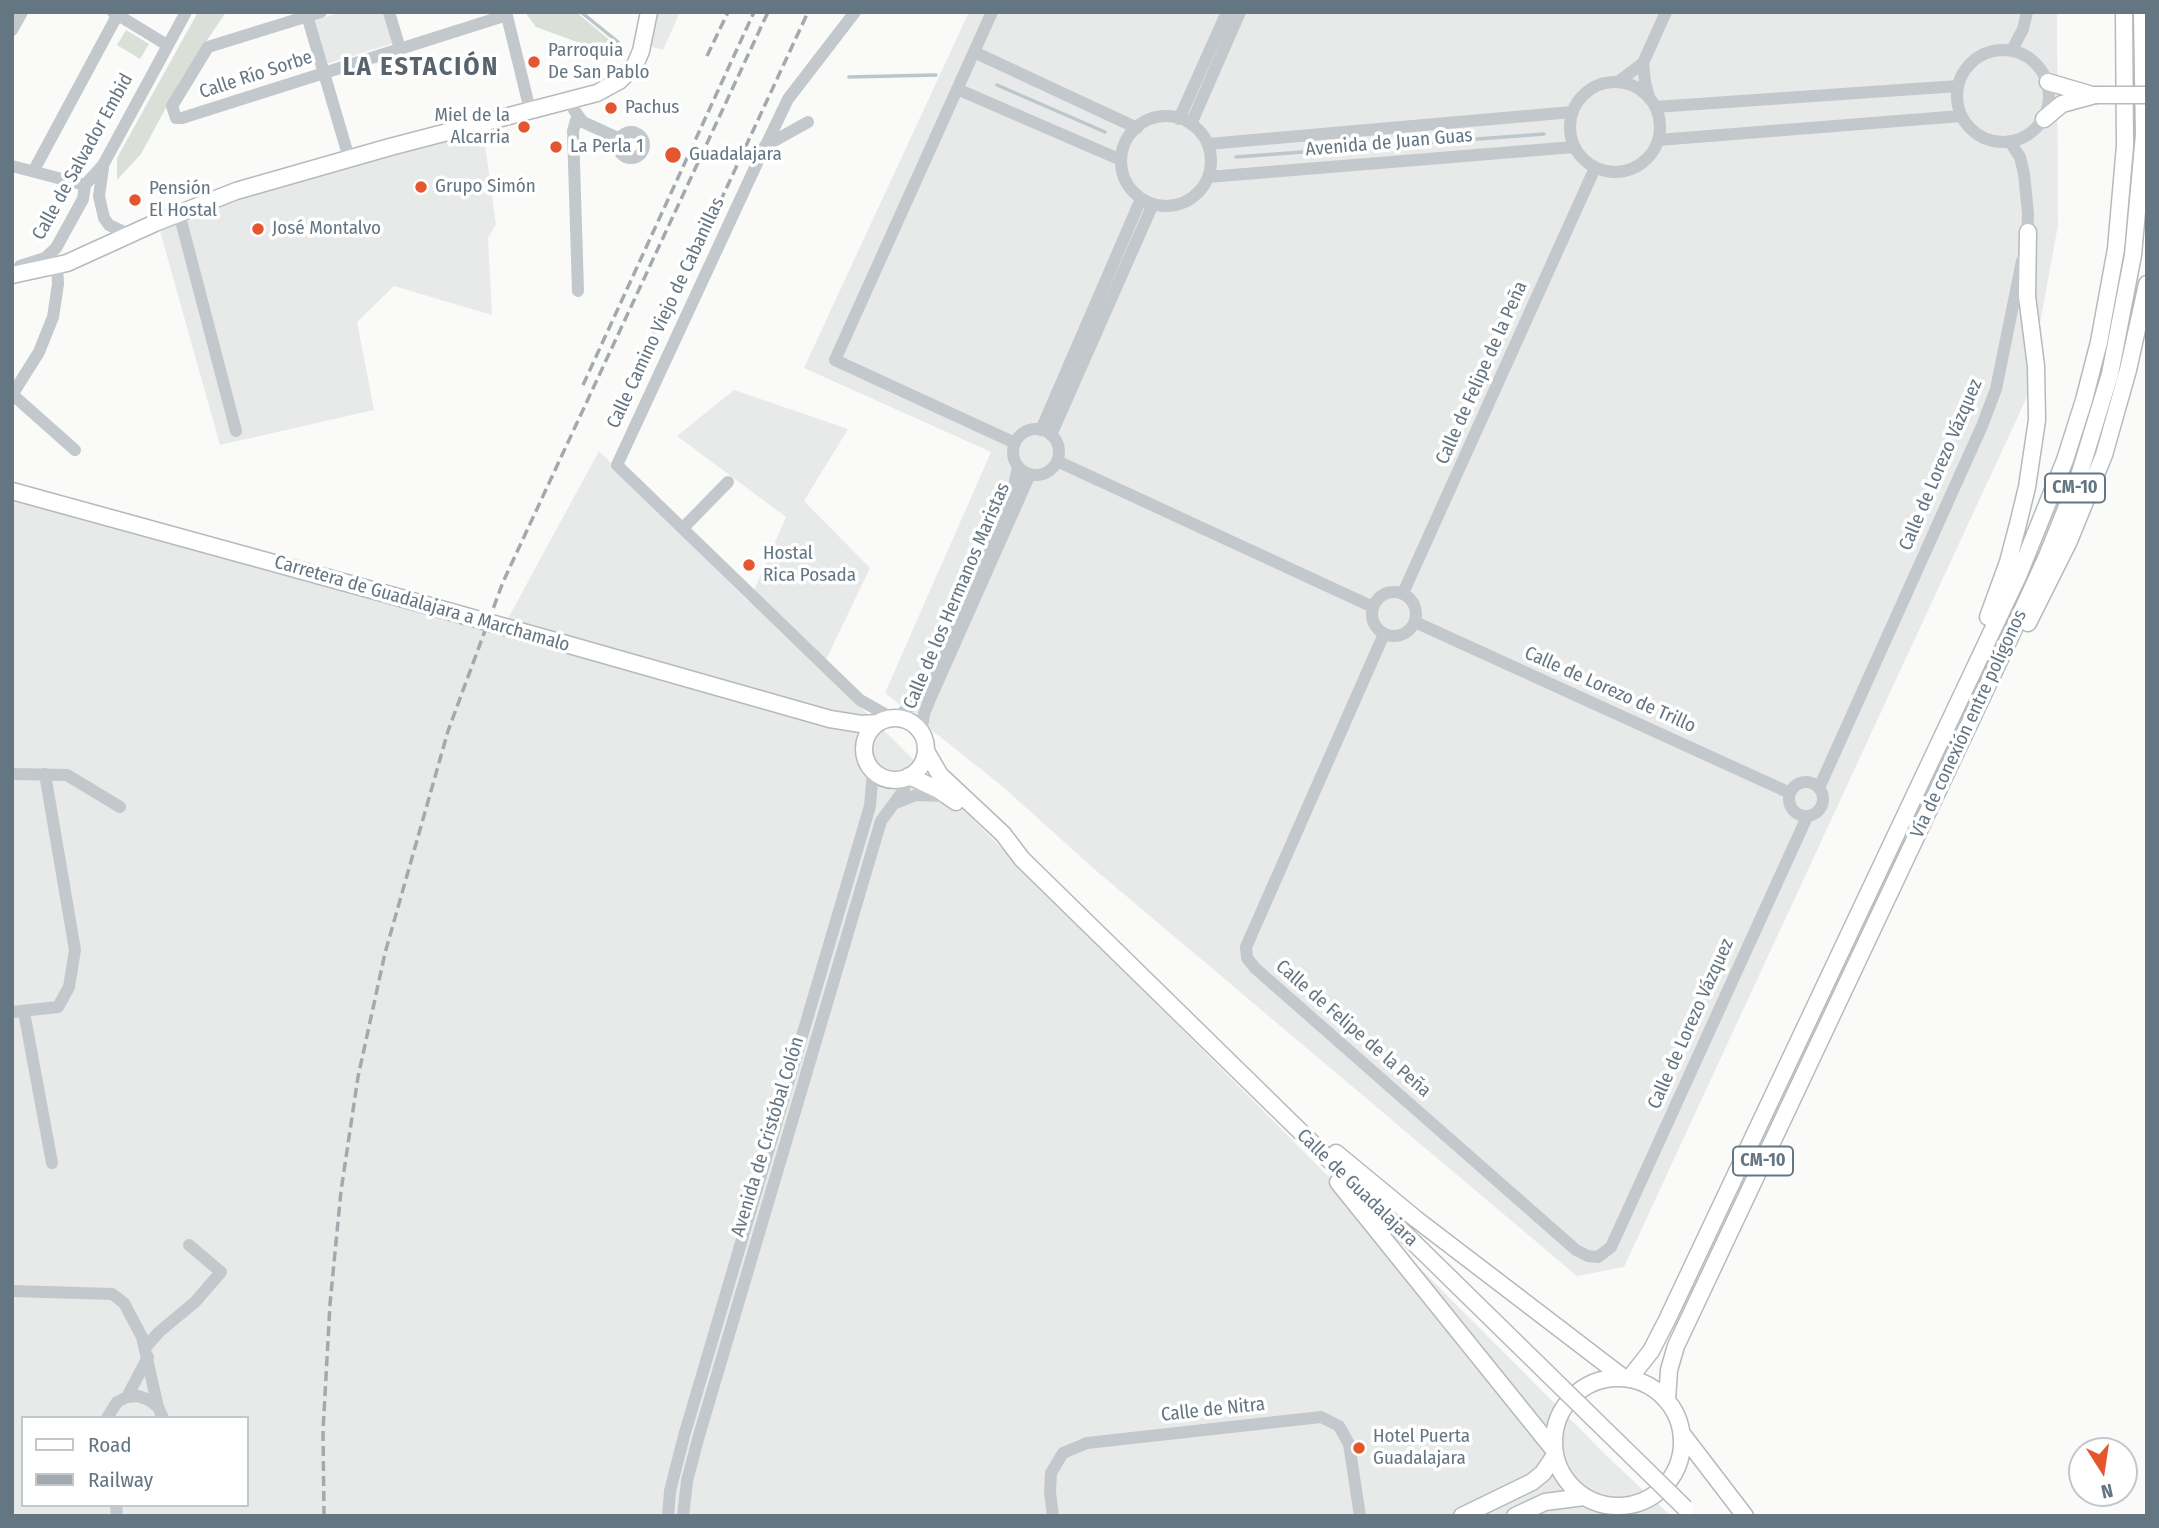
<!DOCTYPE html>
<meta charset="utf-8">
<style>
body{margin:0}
#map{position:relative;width:2159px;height:1528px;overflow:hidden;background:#fafaf8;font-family:"Fira Sans Condensed",sans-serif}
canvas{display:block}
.frame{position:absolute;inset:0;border:14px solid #657683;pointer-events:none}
.legend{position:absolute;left:21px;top:1416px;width:228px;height:91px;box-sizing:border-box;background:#fff;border:2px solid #c1c8cd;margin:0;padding:9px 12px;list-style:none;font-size:21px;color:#657683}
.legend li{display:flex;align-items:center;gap:14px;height:35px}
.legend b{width:35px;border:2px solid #c1c8cd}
.north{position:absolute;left:2068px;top:1437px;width:70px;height:70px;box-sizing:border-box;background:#fff;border:2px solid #c1c8cd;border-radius:50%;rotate:168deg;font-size:19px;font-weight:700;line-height:28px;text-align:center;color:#657683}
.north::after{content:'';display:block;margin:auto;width:24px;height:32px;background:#e4572e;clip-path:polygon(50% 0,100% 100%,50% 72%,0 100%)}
</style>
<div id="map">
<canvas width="2159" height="1528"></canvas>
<div class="frame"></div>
<ul class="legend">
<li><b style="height:9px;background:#fff"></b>Road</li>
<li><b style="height:9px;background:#a2aab0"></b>Railway</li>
</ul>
<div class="north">N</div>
</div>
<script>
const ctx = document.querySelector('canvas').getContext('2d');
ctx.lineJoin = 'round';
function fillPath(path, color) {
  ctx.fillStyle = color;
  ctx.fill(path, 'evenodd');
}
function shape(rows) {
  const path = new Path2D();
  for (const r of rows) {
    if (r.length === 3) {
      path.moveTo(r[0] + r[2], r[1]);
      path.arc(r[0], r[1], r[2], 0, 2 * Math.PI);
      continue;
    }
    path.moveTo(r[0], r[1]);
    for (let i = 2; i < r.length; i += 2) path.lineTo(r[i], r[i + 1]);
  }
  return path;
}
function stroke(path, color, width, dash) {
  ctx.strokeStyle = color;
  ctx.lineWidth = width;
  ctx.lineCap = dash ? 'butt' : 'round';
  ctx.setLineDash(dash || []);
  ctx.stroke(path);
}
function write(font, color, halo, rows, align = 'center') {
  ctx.font = font + ' "Fira Sans Condensed",sans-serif';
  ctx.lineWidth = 7;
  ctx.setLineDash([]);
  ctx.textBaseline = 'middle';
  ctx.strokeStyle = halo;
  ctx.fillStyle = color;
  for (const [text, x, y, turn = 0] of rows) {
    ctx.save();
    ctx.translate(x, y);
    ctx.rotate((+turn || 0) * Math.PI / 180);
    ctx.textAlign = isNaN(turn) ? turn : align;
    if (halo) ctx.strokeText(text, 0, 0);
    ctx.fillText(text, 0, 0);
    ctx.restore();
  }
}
const built = shape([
 [341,12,384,12,394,43,326,64,313,21],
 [655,12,680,12,663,50,649,46],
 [969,12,2057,12,2058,225,2026,399,1624,1267,1577,1276,1093,868,1002,786,885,693,991,452,804,368],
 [481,123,484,137,496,224,488,238,492,315,394,286,357,322,374,410,220,445,160,231,202,214,236,191],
 [734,390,848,429,804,501,870,568,822,668,1610,1459,1671,1516,12,1516,12,499,499,635,599,451,749,602,786,517,677,436],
 [23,1418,247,1418,247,1505,23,1505]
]);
const green = shape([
 [198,12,226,12,183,76,141,154,117,180,117,158],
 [525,12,576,12,612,42,621,58,536,27],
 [126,30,149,44,140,59,117,45]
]);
const stream = shape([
 [581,12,618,42],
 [849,77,936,75],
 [997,85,1105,132],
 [1236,157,1544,134]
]);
const minor = shape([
 [113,12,167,45],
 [306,12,349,158],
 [321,12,208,47,172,106,176,118,182,118,507,15],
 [389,12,400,49],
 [506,12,530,110],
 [992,12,835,360,1015,443],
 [12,30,22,12],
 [2003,96,46],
 [2012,50,2023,29,2027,12],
 [974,52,1137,128],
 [1643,63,1666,12],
 [1615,127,45],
 [1618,82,1643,63,1645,82,1649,97],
 [957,89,1121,160],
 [1655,107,1958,86],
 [574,110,583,122,620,139],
 [1166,161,45],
 [577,117,573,131,578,291],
 [1179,119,1227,12],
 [808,122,765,146,617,465,860,700,892,718],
 [1191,124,1240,12],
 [631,145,13],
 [1658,140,1961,116],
 [2010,142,2020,157,2024,174,2028,213,2027,240],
 [1208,144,1572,112],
 [766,145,788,99,855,12],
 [12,166,85,185],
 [103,168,99,196,104,218,109,225,124,232],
 [34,170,119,12],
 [1208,177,1574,147],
 [179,213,236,431],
 [20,266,45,258,56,248,83,199,85,185,103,165,186,12],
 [12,395,39,352,53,317,58,284,57,266],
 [13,395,75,450],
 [1036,452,23],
 [1041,430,1141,199],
 [1051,435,1153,204],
 [1057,461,1373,607],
 [683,528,728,482],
 [1394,614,22],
 [1403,593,1595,168],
 [1415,622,1790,793],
 [1384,634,1246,947,1247,958,1255,968,1576,1250,1588,1256,1598,1257,1611,1247,1807,817],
 [896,718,912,705,920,695,1014,486,1018,467],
 [921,733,924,714,930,699,1030,474],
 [12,774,67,775,120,807],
 [1806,799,17],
 [1819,788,1982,426,1996,389,2022,261],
 [896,803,916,795,946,796],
 [12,1012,58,1007,69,987,75,950,45,774],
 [24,1012,52,1163],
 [12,1291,112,1294,124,1303,142,1337,158,1407],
 [145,1348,159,1332,195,1302,221,1272,189,1245],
 [127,1397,148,1357],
 [107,1418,117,1402,127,1397,138,1396,149,1400,158,1407,163,1418],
 [116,1505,117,1516],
 [668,1516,670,1491,684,1436,870,806,873,771],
 [683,1516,687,1481,698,1439,881,821,903,791,908,777],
 [1053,1516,1050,1492,1051,1473,1063,1453,1087,1443,1321,1417,1339,1426,1349,1444,1360,1516]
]);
const major = shape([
 [2048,82,2089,94],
 [2044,119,2062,104,2095,95],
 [12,275,67,263,155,223,236,191,390,147,597,93,619,81,635,65,641,51,649,12],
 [12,491,401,598],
 [1988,617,2008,562,2018,524,2027,487,2037,420,2036,366,2027,296,2028,232],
 [2028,623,2069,541,2104,455,2128,370,2147,284],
 [566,644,830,719,861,724,877,723],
 [895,749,31],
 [926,751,940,775,1003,834,1022,859,1548,1374],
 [909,776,939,790,956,802],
 [1336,1153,1416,1219,1624,1378],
 [1338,1182,1554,1450],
 [1618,1442,64],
 [1629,1379,1651,1351,1667,1320,2019,574,2065,460,2084,400,2099,342,2116,249,2125,146,2124,12],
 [1667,1400,1669,1370,1676,1346,2007,644,2047,556,2078,479,2110,374,2133,255,2144,135,2142,12],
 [1683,1435,1745,1516],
 [1462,1516,1532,1482,1543,1473,1555,1455],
 [1515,1516,1545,1502,1584,1497]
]);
const rail = shape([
 [707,56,728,12],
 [638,362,695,256,808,12],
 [583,385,754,12],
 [324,1516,323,1431,330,1304,341,1191,358,1077,385,953,448,731,503,582,768,12]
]);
const majorBridge = shape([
 [2095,95,2147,95],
 [401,598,566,644],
 [1548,1374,1685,1508]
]);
const markers = [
 [534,62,7,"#e4572e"],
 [611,108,7,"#e4572e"],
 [524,127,7,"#e4572e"],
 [556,147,7,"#e4572e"],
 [673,155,9,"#e4572e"],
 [421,187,7,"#e4572e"],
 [135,200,7,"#e4572e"],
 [258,229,7,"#e4572e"],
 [749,565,7,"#e4572e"],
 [1359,1448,7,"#e4572e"]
];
const shields = [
 [2075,488,60],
 [1763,1161,60]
];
const shieldNames = [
 ["CM-10",2075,488],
 ["CM-10",1763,1161]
];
const poiNames = [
 ["Parroquia",548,51],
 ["De San Pablo",548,73],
 ["Pachus",625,108],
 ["Miel de la",510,116,"right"],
 ["Alcarria",510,138,"right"],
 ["La Perla 1",570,147],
 ["Guadalajara",689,155],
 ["Grupo Simón",435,187],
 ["Pensión",149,189],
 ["El Hostal",149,211],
 ["José Montalvo",272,229],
 ["Hostal",763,554],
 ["Rica Posada",763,576],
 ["Hotel Puerta",1373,1437],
 ["Guadalajara",1373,1459]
];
const streetNames = [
 ["Calle Río Sorbe",256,75,-18],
 ["Avenida de Juan Guas",1389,143,-5],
 ["Calle de Salvador Embid",83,157,-61],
 ["Calle Camino Viejo de Cabanillas",666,313,-65],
 ["Calle de Felipe de la Peña",1482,373,-66],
 ["Calle de Lorezo Vázquez",1941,465,-67],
 ["Calle de los Hermanos Maristas",957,596,-67],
 ["Carretera de Guadalajara a Marchamalo",422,604,16],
 ["Calle de Lorezo de Trillo",1610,690,24],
 ["Vía de conexión entre polígonos",1969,724,-65],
 ["Calle de Lorezo Vázquez",1691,1024,-66],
 ["Calle de Felipe de la Peña",1353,1029,41],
 ["Avenida de Cristóbal Colón",768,1137,-73],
 ["Calle de Guadalajara",1357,1188,44],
 ["Calle de Nitra",1213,1410,-6]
];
const districtNames = [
 ["LA ESTACIÓN",421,68]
];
fillPath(built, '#e8e9e9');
fillPath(green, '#dadfd7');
stroke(stream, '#bbc7cb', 3.5);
stroke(major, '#b5babe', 19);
stroke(minor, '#c3c8cc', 12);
stroke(major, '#fff', 16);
stroke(rail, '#a2aab0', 3.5, [10, 5]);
stroke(majorBridge, '#b5babe', 19, []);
stroke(majorBridge, '#fff', 16);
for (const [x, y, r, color] of markers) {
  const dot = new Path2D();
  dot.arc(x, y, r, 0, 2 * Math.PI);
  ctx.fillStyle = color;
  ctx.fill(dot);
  stroke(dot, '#fff', 2.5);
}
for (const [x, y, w] of shields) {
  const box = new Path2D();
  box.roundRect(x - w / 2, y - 14.5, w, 29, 5);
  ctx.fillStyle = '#fff';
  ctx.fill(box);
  stroke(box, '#657683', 2);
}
write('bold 18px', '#657683', null, shieldNames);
write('19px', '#657683', '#fff', poiNames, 'left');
write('19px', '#657683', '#fff', streetNames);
ctx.letterSpacing = '2px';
write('bold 26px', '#57646e', '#fff', districtNames);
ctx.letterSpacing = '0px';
</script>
